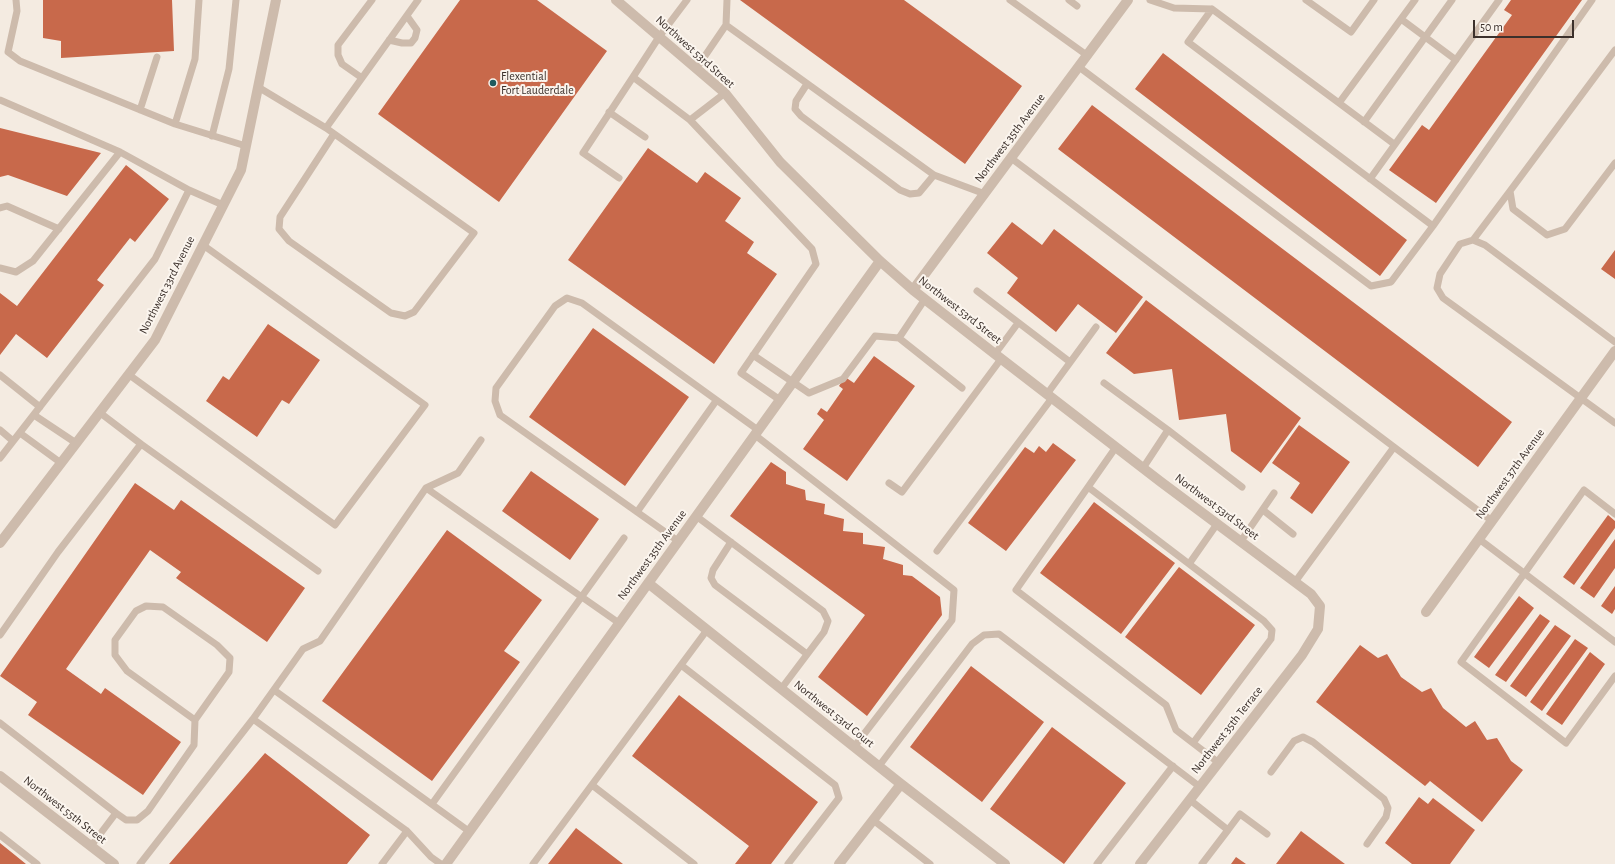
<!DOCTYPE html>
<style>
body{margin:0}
#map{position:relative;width:1615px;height:864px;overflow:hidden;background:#f4ebe1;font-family:"Alegreya Sans",sans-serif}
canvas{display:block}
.scale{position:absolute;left:1473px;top:20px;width:101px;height:18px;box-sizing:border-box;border:2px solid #3b302b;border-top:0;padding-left:5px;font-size:12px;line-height:14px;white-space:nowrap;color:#3b302b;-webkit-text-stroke:3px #fbf5ee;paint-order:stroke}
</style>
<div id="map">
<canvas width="1615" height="864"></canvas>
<div class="scale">50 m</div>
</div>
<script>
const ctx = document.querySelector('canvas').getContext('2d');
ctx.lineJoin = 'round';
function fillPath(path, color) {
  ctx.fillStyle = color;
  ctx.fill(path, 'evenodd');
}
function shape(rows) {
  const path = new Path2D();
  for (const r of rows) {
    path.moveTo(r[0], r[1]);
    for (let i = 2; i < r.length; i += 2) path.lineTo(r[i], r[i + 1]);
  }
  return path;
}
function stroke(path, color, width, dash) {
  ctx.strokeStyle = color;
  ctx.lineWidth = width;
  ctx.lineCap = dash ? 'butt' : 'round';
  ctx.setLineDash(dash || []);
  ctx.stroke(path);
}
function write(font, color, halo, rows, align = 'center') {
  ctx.font = font + ' "Alegreya Sans",sans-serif';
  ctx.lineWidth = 4;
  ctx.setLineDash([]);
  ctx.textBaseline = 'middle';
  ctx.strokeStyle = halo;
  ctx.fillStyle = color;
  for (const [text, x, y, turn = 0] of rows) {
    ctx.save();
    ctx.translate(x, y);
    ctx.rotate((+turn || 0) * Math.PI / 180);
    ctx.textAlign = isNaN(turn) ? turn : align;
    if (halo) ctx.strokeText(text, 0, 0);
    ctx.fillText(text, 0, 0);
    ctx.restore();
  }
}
const building = shape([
 [43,0,172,0,174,51,61,58,61,41,43,38],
 [460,0,537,0,607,51,499,202,378,114],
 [740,0,904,0,1022,86,965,164],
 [1511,0,1582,0,1436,203,1389,170,1422,125,1429,130,1512,15,1504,10],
 [1163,53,1407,240,1380,276,1135,89],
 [1092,105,1512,422,1478,467,1058,149],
 [0,128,101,153,67,196,8,175,0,177],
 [648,148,697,183,705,172,741,198,725,221,754,242,747,253,777,274,714,364,568,260],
 [126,165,169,199,135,242,130,238,97,280,104,285,47,358,16,334,0,355,0,293,17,306],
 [1012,222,1042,245,1054,229,1143,297,1116,333,1078,304,1056,332,1007,293,1018,278,987,253],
 [1615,250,1615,279,1601,269],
 [1146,300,1301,418,1261,473,1231,451,1226,414,1179,420,1172,369,1134,374,1106,353],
 [268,324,320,360,289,404,282,400,257,437,206,401,223,376,229,380],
 [593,328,689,397,625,486,529,417],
 [874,356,915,386,847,481,803,449,824,420,817,414,821,408,827,412,843,389,839,386,845,377,854,383],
 [1299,425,1350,462,1312,514,1290,498,1300,483,1272,463],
 [1053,443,1076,460,1006,551,968,523,1025,447,1034,453,1039,446,1046,452],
 [771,462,786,472,786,484,805,490,806,500,825,504,824,514,844,519,843,531,863,533,863,544,885,547,883,559,903,565,903,575,912,576,940,597,942,615,867,716,818,677,865,615,730,516],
 [531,471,599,519,570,560,502,511],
 [135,483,174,510,181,500,305,588,267,642,176,578,181,572,150,550,66,669,101,694,105,688,181,742,143,795,28,715,37,702,0,676],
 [1094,502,1175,563,1121,634,1040,573],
 [1608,515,1615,521,1615,528,1574,585,1563,577],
 [447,530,542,600,504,651,520,662,432,781,322,701],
 [1615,539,1615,568,1594,598,1580,588],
 [1179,567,1255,625,1201,695,1125,637],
 [1615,586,1615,609,1612,614,1601,606],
 [1519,596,1534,608,1489,668,1474,657],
 [1540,614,1550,621,1506,682,1495,675],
 [1555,625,1571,636,1526,697,1510,686],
 [1575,639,1588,648,1542,711,1530,702],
 [1360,645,1378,658,1387,654,1401,677,1422,692,1431,688,1443,708,1466,727,1475,721,1487,740,1497,738,1511,761,1523,770,1482,822,1430,781,1425,786,1316,702],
 [1590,652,1605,664,1562,725,1546,714],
 [971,666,1044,722,982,802,910,747],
 [679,695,818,802,771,864,735,864,749,846,632,756],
 [1052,727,1126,783,1064,864,990,809],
 [265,753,370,835,347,864,169,864],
 [1419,797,1428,804,1433,798,1475,830,1450,864,1412,864,1385,843],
 [576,828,623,864,548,864],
 [1301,831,1345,864,1276,864],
 [0,843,26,864,0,864],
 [1236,857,1246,864,1231,864]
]);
const service = shape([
 [16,0,17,11,8,52,20,61,175,124,246,146],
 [687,0,659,37,633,77,690,120,725,93],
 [1010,0,1088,56],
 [1069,0,1077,6],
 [1150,0,1174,8,1212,9,1339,103,1415,0],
 [1306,0,1351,32,1374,0],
 [1212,9,1188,42,1433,226,1592,0],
 [1401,19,1456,60],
 [726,25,727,0],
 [389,40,402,43,411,43,415,38,417,30,407,16],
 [1615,50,1510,191,1513,209,1547,235,1565,229,1615,163],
 [1079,67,1371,286,1391,282,1433,226],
 [696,69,726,25,934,175,985,194],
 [362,78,342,64,338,55,338,45,372,0],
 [807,84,796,101,795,109,801,116,900,190,910,194,919,193,934,175],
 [258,87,326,128,418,0],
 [0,100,120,152,189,190],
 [1339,103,1394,144],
 [140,110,157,57],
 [609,112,645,137],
 [690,120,812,249,816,264,741,373,780,400],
 [1364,122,1452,0],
 [175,124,195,59,199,0],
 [326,128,474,233,414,312,405,316,391,313,289,241,279,229,280,217,334,134],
 [212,136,229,69,236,0],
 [1011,158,1492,521],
 [619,178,583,153,633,77],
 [1370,179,1499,0],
 [0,208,7,206,59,229],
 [1473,240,1510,191],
 [0,268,16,272,33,261,120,152],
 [977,291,1070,362],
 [925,299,899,338,962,388],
 [1615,342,1485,245,1473,240,1460,244,1440,274,1437,288,1443,298,1615,423],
 [995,354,1018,323],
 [753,355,809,393,843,379,875,336,899,338],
 [128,374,335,525,425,405,203,245],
 [0,375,40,407],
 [1104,383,1168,430],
 [1047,394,1096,327],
 [99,412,141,444],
 [34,415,76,443],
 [0,430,13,441],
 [20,433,61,463],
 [755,435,954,590,952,620,854,747],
 [1116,447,1016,590,1166,705,1176,730,1219,763],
 [0,458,155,259,189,190,223,205],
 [1143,468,1168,430,1242,487],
 [889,483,902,492,1001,359],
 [1088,487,1264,621,1272,630,1271,639,1193,743],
 [426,488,458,473,481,440],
 [1263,510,1293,534],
 [637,512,716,401],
 [1615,514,1584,490,1461,662,1566,743,1615,676],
 [696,516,823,611,828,621,824,632,781,689],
 [1479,539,1615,642],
 [678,541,500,415,495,401,496,388,555,306,567,298,582,303,758,430],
 [1241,541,1274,493],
 [731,542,713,570,711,578,715,585,807,654],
 [937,551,1052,398],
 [1189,564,1217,524],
 [1295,582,1394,447],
 [0,635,58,552,141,444,318,571],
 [681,665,835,785,839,798,788,864],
 [274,690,470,832],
 [253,719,303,649,320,641,426,488,619,623],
 [0,723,116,813,91,846],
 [879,766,972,644,984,635,999,634,1200,787],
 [1271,772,1294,741,1303,737,1313,742,1384,799,1388,808,1386,817,1367,844],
 [592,785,694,864],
 [1190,800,1228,830,1202,864],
 [432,804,624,538],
 [116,813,126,820,137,820,148,811,194,745,195,720,229,672,230,658,217,645,163,607,146,606,136,611,115,640,115,655,127,671,195,720],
 [873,820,930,864],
 [1228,830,1240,814,1267,834],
 [407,831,431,857,441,864],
 [0,835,37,864],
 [140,864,253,719,407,831,382,864],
 [533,864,707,630],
 [1097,864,1173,766]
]);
const minor = shape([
 [616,0,725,93,780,162,880,261,913,290,995,354,1161,482,1311,594,1320,606,1318,629,1302,655,1140,864],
 [913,290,1128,0],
 [0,543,155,340,241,170,276,0],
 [648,583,901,784,1005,864],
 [1426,612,1615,351],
 [0,776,114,864],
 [446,864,880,261],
 [839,864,901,784]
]);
const markers = [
 [493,83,4,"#1f5a5e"]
];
const streetNames = [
 ["Northwest 53rd Street",695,52,42],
 ["Northwest 35th Avenue",1010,138,-53],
 ["Northwest 33rd Avenue",167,285,-63],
 ["Northwest 53rd Street",960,310,38],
 ["Northwest 37th Avenue",1510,474,-54],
 ["Northwest 53rd Street",1217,507,37],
 ["Northwest 35th Avenue",652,555,-54],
 ["Northwest 53rd Court",834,714,39],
 ["Northwest 35th Terrace",1227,730,-52],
 ["Northwest 55th Street",65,810,38]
];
const poiNames = [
 ["Flexential",501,76],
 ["Fort Lauderdale",501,90]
];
fillPath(building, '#c8694b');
stroke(service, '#cdbbac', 7);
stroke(minor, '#cdbbac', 10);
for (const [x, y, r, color] of markers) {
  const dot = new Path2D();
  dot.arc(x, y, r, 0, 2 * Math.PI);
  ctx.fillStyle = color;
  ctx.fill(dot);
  stroke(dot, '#fbf5ee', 1.5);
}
write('12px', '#3b302b', '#fbf5ee', streetNames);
write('12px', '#3b302b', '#fbf5ee', poiNames, 'left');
</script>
